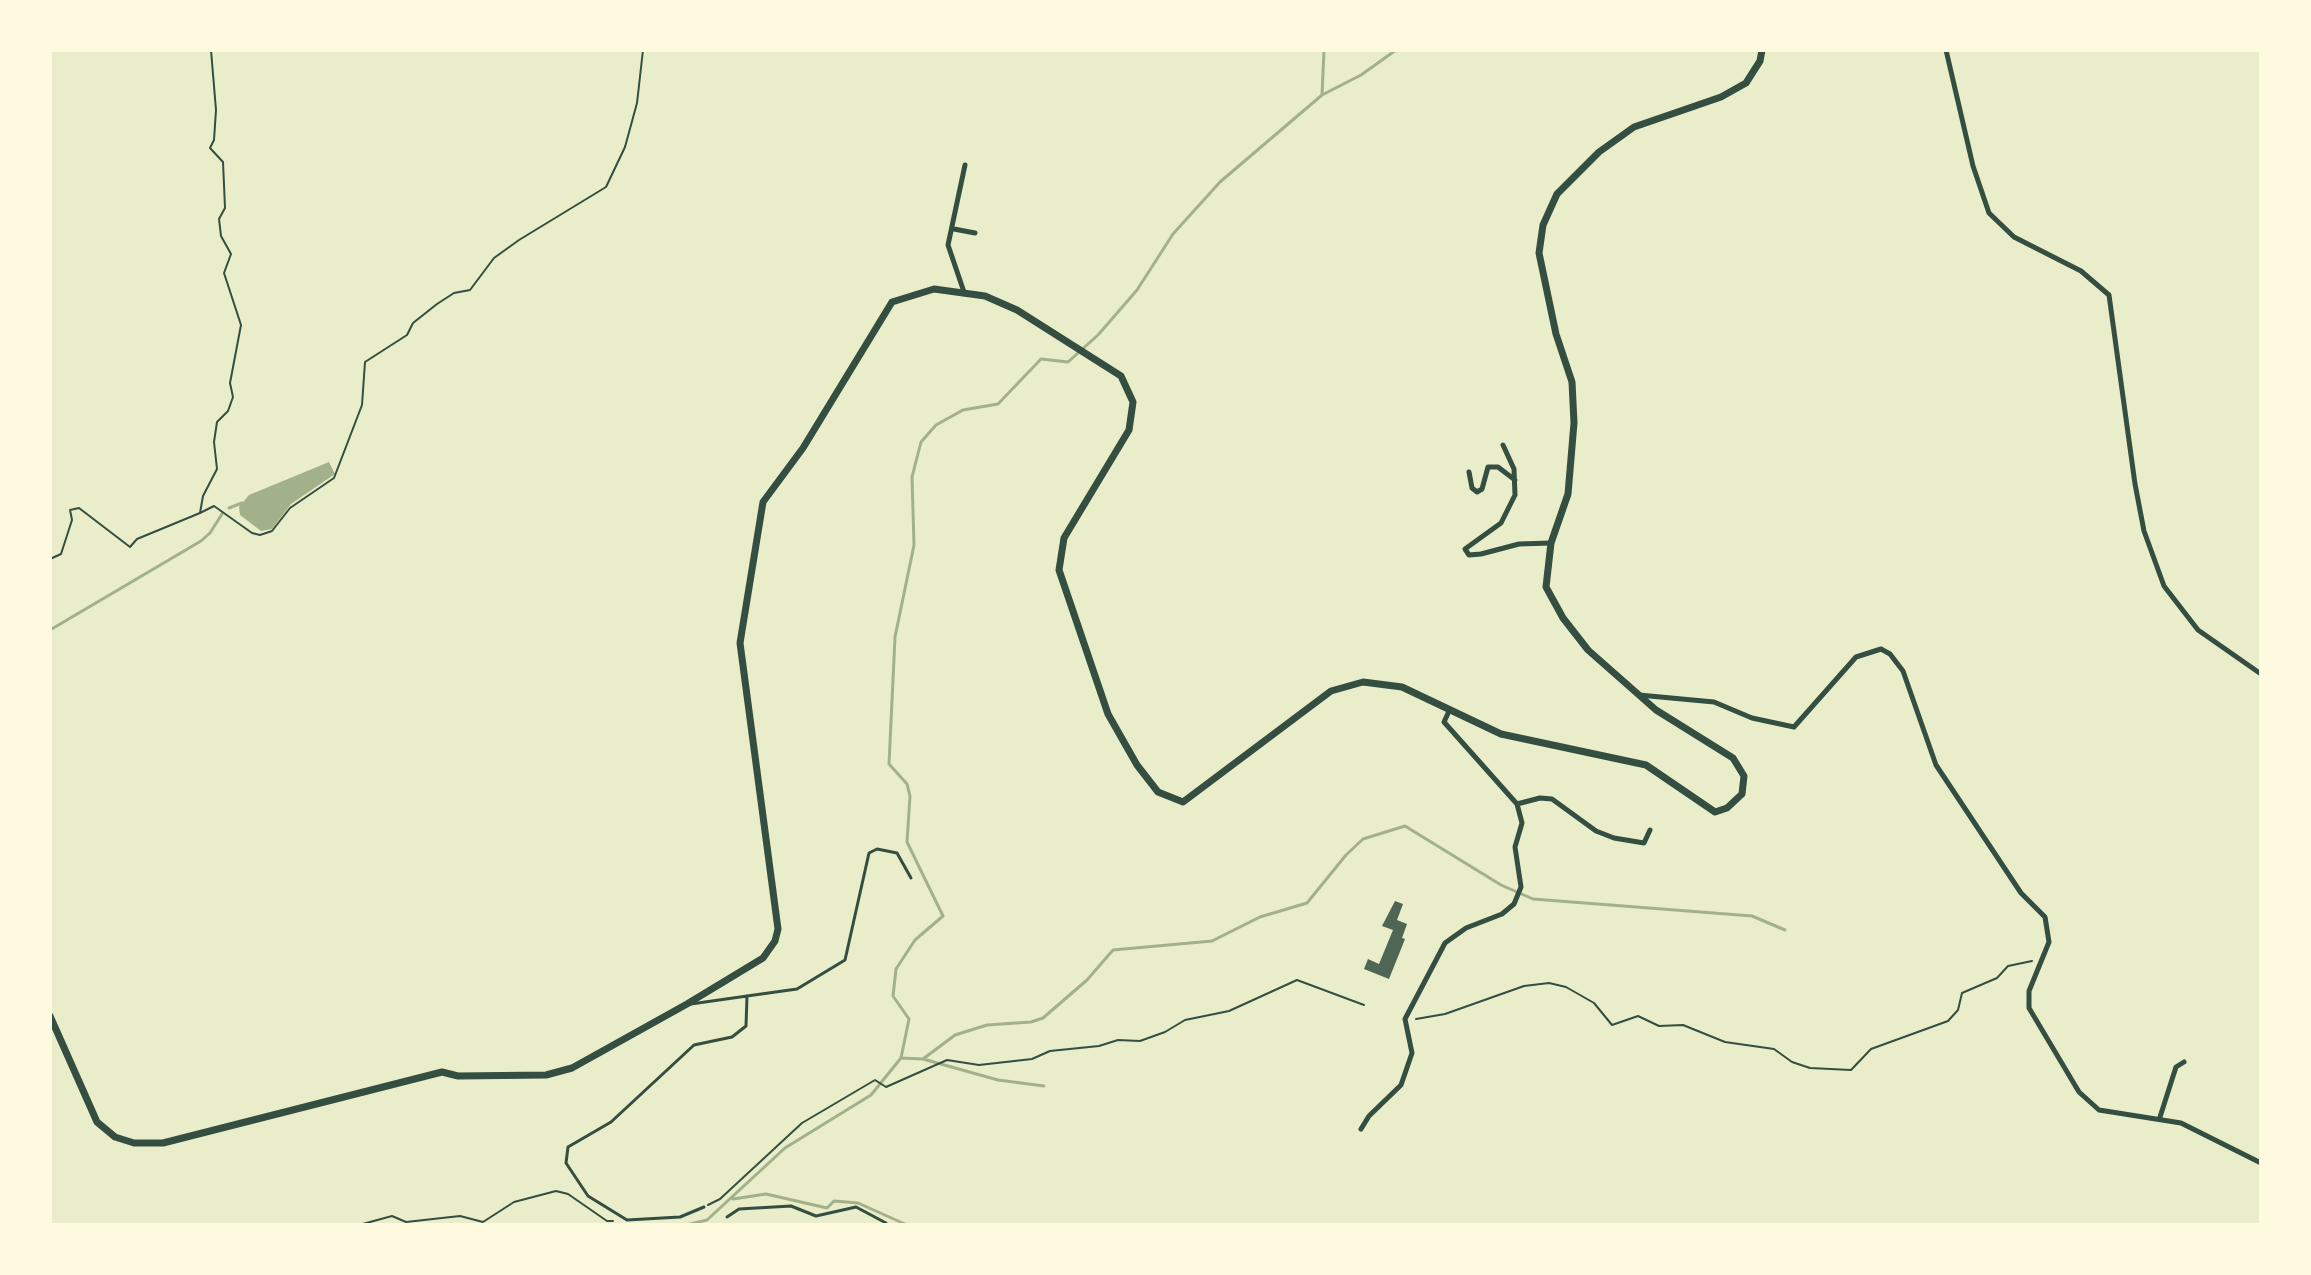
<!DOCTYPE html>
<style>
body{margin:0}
#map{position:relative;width:2311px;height:1275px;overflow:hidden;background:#e9edc9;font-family:"IBM Plex Serif",serif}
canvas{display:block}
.frame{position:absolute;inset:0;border:52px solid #fefae0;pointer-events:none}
</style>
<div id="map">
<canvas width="2311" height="1275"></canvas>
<div class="frame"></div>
</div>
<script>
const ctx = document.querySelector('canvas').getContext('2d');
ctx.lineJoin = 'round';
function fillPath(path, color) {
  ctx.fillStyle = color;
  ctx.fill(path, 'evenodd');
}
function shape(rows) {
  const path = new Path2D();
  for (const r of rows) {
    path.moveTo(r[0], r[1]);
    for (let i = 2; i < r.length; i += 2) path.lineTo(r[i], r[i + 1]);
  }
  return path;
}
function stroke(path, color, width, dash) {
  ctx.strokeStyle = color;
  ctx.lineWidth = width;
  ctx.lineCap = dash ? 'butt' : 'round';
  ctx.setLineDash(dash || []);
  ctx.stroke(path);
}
const water = shape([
 [329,462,335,474,291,504,272,529,261,531,240,515,239,507,249,495]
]);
const stream = shape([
 [1322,95,1361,75,1396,50],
 [229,508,242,503],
 [50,630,201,541,210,533,222,514],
 [901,1058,923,1059,955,1035,987,1025,1031,1022,1043,1018,1087,980,1113,950,1212,941,1260,917,1307,903,1346,855,1363,839,1405,826,1501,885,1533,899,1752,916,1785,930],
 [923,1059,998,1080,1044,1086],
 [733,1199,766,1194,827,1208,834,1201,858,1203,907,1225],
 [686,1225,707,1220,785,1148,871,1095,901,1058,909,1019,893,996,896,969,915,940,943,916,907,842,910,796,907,784,889,764,895,637,914,545,912,477,921,442,936,425,963,410,998,404,1041,359,1068,362,1098,335,1137,290,1173,234,1220,182,1322,95,1324,50]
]);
const building = shape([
 [1395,901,1403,904,1397,920,1407,924,1402,938,1405,939,1389,979,1364,969,1368,959,1379,964,1393,930,1382,926]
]);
const path = shape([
 [200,513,214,506,252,533,260,535,272,531,290,508,334,478,362,405,365,362,407,335,413,323,437,304,454,293,470,290,494,258,519,240,606,187,625,147,637,103,643,50],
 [50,559,61,554,72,520,70,510,79,508,130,547,137,539,200,513,203,496,217,469,214,442,217,422,228,411,233,397,230,383,241,325,224,273,231,254,221,236,219,219,225,208,223,162,210,148,214,140,216,110,211,50],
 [1416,1019,1445,1014,1524,986,1549,983,1566,987,1594,1003,1612,1025,1638,1016,1659,1026,1683,1025,1725,1042,1774,1049,1792,1062,1810,1068,1851,1070,1871,1049,1948,1021,1958,1010,1962,993,1997,978,2008,966,2032,961],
 [708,1205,720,1199,802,1123,875,1080,886,1087,947,1060,979,1065,1032,1059,1050,1051,1099,1046,1118,1040,1140,1041,1165,1032,1185,1020,1229,1011,1297,980,1364,1005],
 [359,1225,392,1216,406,1222,460,1216,483,1222,514,1202,556,1191,568,1194,607,1221,613,1221]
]);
const service = shape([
 [747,996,797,989,845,960,869,853,877,849,897,853,911,878],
 [691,1004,747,996,746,1026,732,1037,694,1045,611,1122,568,1147,566,1163,588,1196,627,1220,680,1217,704,1207],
 [727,1217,739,1209,791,1206,816,1216,856,1207,886,1223]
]);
const minor = shape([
 [1946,50,1973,166,1989,213,2014,237,2081,271,2109,295,2135,484,2144,531,2164,586,2198,630,2261,674],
 [954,229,975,233],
 [964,292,948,245,965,165],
 [1503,445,1514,469,1515,495,1501,523,1465,549,1469,555,1481,554,1519,544,1551,543],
 [1469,472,1472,488,1477,492,1482,489,1488,467,1498,467,1515,480],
 [1639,695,1714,702,1752,718,1794,727,1856,657,1881,649,1890,654,1903,671,1936,765,2021,893,2045,917,2049,942,2029,991,2029,1008,2079,1092,2099,1110,2181,1123,2261,1163],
 [1517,804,1540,798,1552,799,1596,831,1614,838,1644,843,1650,830],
 [2160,1117,2176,1067,2184,1062],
 [1361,1129,1369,1116,1401,1085,1412,1053,1405,1019,1445,943,1466,928,1502,914,1514,904,1521,887,1515,847,1522,823,1517,804,1444,722,1450,709]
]);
const tertiary = shape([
 [50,1016,97,1122,115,1137,134,1143,163,1143,442,1072,458,1076,546,1075,572,1068,687,1004,763,958,775,941,778,929,740,643,763,502,803,448,892,302,934,289,985,296,1017,310,1121,376,1133,402,1129,430,1064,538,1059,570,1108,714,1137,765,1158,792,1183,802,1331,691,1363,682,1402,687,1501,734,1646,765,1715,812,1727,808,1742,794,1744,776,1733,758,1656,710,1588,650,1563,618,1546,587,1551,543,1568,494,1574,423,1572,382,1556,334,1539,253,1543,225,1557,194,1599,152,1634,127,1721,97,1746,83,1760,61,1762,50]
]);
fillPath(water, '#a3b18a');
stroke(stream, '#a3b18a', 3);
fillPath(building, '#4f6655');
stroke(path, '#344e41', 2);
stroke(service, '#344e41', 3);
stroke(minor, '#344e41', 5);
stroke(tertiary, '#344e41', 7);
</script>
